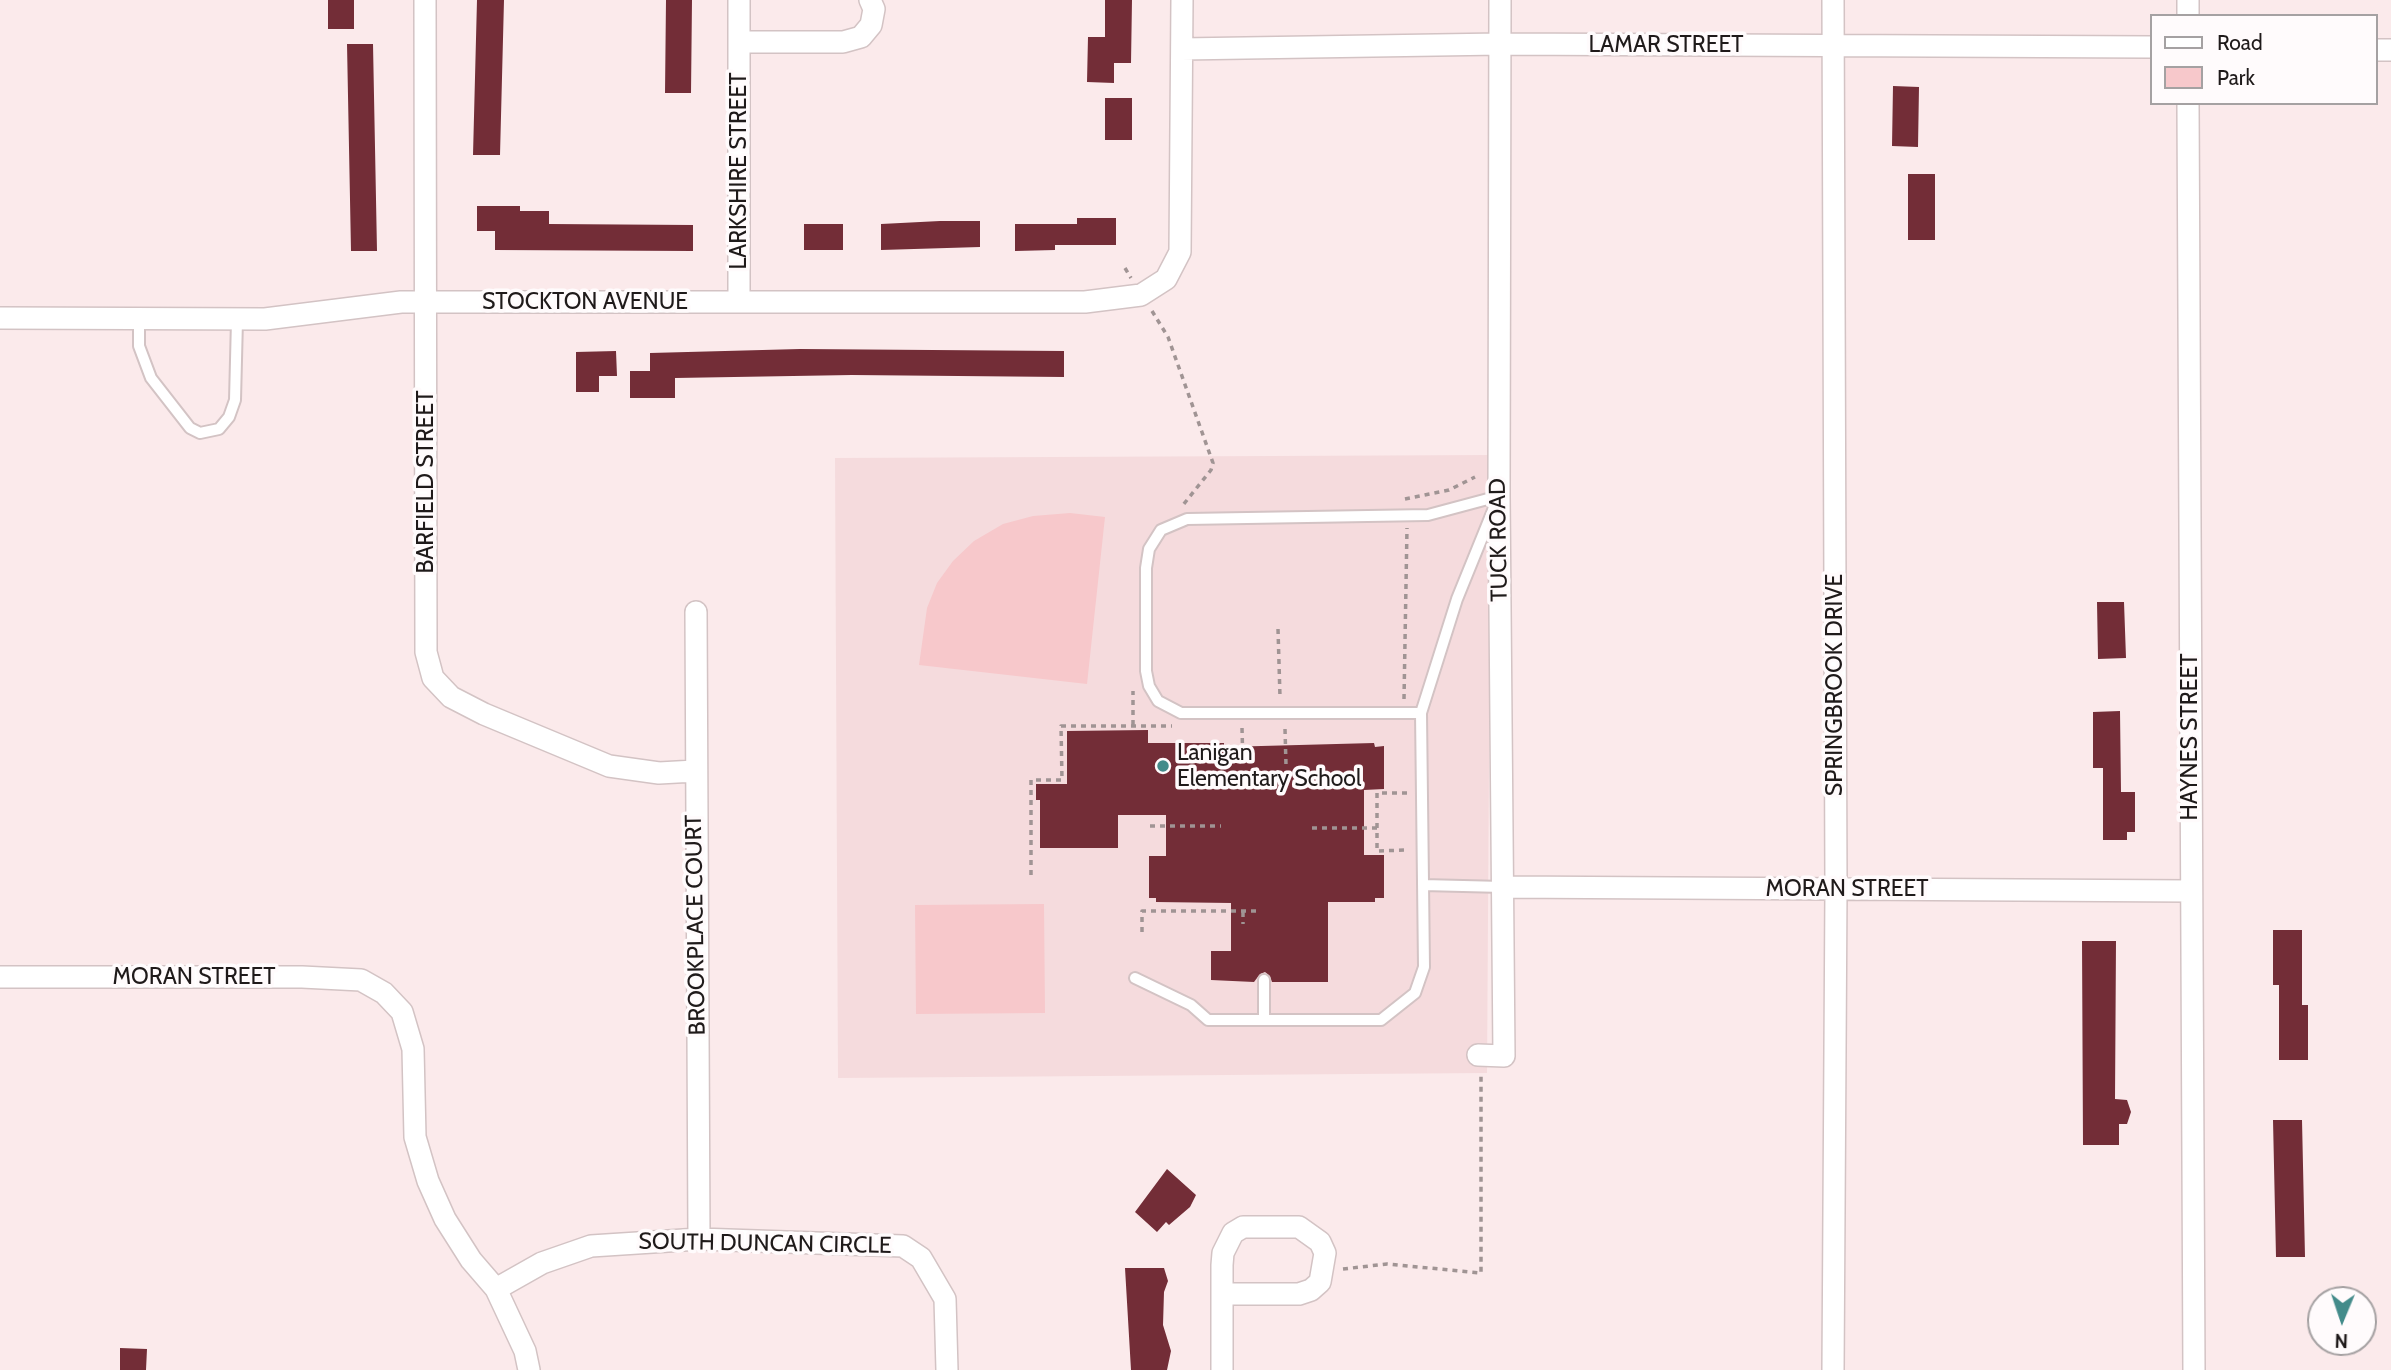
<!DOCTYPE html>
<style>
body{margin:0}
#map{position:relative;width:2391px;height:1370px;overflow:hidden;background:#fbeaeb;font-family:Cabin,sans-serif}
canvas{display:block}
.legend{position:absolute;left:2150px;top:14px;width:228px;height:91px;box-sizing:border-box;background:#fffbfc;border:2px solid #a5a1a2;margin:0;padding:9px 12px;list-style:none;font-size:21px;color:#1f1a1a}
.legend li{display:flex;align-items:center;gap:14px;height:35px}
.legend b{width:35px;border:2px solid #a5a1a2}
.north{position:absolute;left:2307px;top:1286px;width:70px;height:70px;box-sizing:border-box;background:#fffbfc;border:2px solid #a5a1a2;border-radius:50%;rotate:182deg;font-size:19px;font-weight:700;line-height:28px;text-align:center;color:#1f1a1a}
.north::after{content:'';display:block;margin:auto;width:24px;height:32px;background:#438b8a;clip-path:polygon(50% 0,100% 100%,50% 72%,0 100%)}
</style>
<div id="map">
<canvas width="2391" height="1370"></canvas>
<ul class="legend">
<li><b style="height:9px;background:#fff"></b>Road</li>
<li><b style="height:19px;background:#f7c8cb"></b>Park</li>
</ul>
<div class="north">N</div>
</div>
<script>
const ctx = document.querySelector('canvas').getContext('2d');
ctx.lineJoin = 'round';
function fillPath(path, color) {
  ctx.fillStyle = color;
  ctx.fill(path, 'evenodd');
}
function shape(rows) {
  const path = new Path2D();
  for (const r of rows) {
    path.moveTo(r[0], r[1]);
    for (let i = 2; i < r.length; i += 2) path.lineTo(r[i], r[i + 1]);
  }
  return path;
}
function stroke(path, color, width, dash) {
  ctx.strokeStyle = color;
  ctx.lineWidth = width;
  ctx.lineCap = dash ? 'butt' : 'round';
  ctx.setLineDash(dash || []);
  ctx.stroke(path);
}
function write(font, color, halo, rows, align = 'center') {
  ctx.font = font + ' Cabin,sans-serif';
  ctx.lineWidth = 7;
  ctx.setLineDash([]);
  ctx.textBaseline = 'middle';
  ctx.strokeStyle = halo;
  ctx.fillStyle = color;
  for (const [text, x, y, turn = 0] of rows) {
    ctx.save();
    ctx.translate(x, y);
    ctx.rotate((+turn || 0) * Math.PI / 180);
    ctx.textAlign = isNaN(turn) ? turn : align;
    if (halo) ctx.strokeText(text, 0, 0);
    ctx.fillText(text, 0, 0);
    ctx.restore();
  }
}
const built = shape([
 [1491,455,1487,1073,838,1078,835,458]
]);
const green = shape([
 [1070,513,1105,517,1087,684,919,665,927,608,937,583,953,561,974,541,1003,524,1033,516],
 [1044,904,1045,1013,916,1014,915,905]
]);
const building = shape([
 [328,0,354,0,354,29,328,29],
 [477,0,504,0,500,155,473,155],
 [666,0,692,0,691,93,665,93],
 [1105,0,1132,0,1131,63,1114,63,1114,83,1087,82,1088,37,1105,37],
 [347,44,373,44,377,251,351,251],
 [1893,86,1919,87,1918,147,1892,146],
 [1105,98,1132,98,1132,140,1105,140],
 [1908,174,1935,174,1935,240,1908,240],
 [477,206,520,206,520,211,549,211,549,224,693,225,693,251,495,250,495,231,477,231],
 [1077,218,1116,218,1116,245,1055,245,1055,250,1015,251,1015,224,1077,224],
 [940,221,980,221,980,247,881,250,881,224],
 [804,224,843,224,843,250,804,250],
 [800,349,1064,351,1064,377,852,375,675,378,675,398,630,398,630,371,650,371,650,353],
 [616,351,617,376,599,376,599,392,576,392,576,352],
 [2097,602,2124,602,2126,658,2098,659],
 [2120,711,2121,792,2135,792,2135,832,2127,832,2127,840,2103,840,2103,768,2093,768,2093,712],
 [1148,730,1148,743,1224,743,1224,747,1374,743,1375,747,1384,746,1384,789,1364,790,1364,855,1384,855,1384,898,1375,898,1375,902,1328,902,1328,982,1272,982,1270,976,1265,972,1260,974,1254,982,1211,980,1211,951,1231,951,1231,903,1156,902,1156,898,1149,898,1149,856,1166,856,1166,815,1118,815,1118,848,1040,848,1040,800,1036,800,1036,784,1067,784,1067,731],
 [2273,930,2302,930,2302,1005,2308,1005,2308,1060,2279,1060,2279,985,2273,985],
 [2082,941,2116,941,2115,1099,2127,1100,2131,1112,2127,1124,2119,1124,2119,1145,2083,1145],
 [2273,1120,2302,1120,2305,1257,2276,1257],
 [1167,1169,1196,1195,1190,1207,1169,1225,1166,1222,1157,1232,1135,1212],
 [1125,1268,1164,1268,1168,1281,1164,1292,1163,1325,1171,1351,1167,1370,1131,1370],
 [120,1348,147,1349,146,1370,120,1370]
]);
const path = shape([
 [1125,268,1131,278],
 [1152,311,1168,337,1213,463,1211,470,1183,505],
 [1405,499,1449,490,1475,477],
 [1278,629,1280,697],
 [1404,699,1407,528],
 [1133,725,1133,691],
 [1242,728,1243,766],
 [1285,729,1286,765],
 [1407,793,1377,793,1377,851,1407,850],
 [1150,826,1221,826],
 [1312,828,1377,828],
 [1031,875,1031,780,1062,780,1061,726,1172,726],
 [1243,912,1243,924],
 [1142,932,1142,911,1259,911],
 [1343,1269,1387,1264,1481,1273,1481,1073]
]);
const lane = shape([
 [139,319,139,346,151,378,190,428,200,433,219,429,229,417,235,400,237,320],
 [1421,713,1181,713,1158,701,1149,686,1146,671,1146,568,1149,549,1161,530,1187,519,1428,515,1499,496],
 [1423,885,1503,887],
 [1135,978,1191,1005,1208,1020,1381,1020,1415,993,1424,967,1421,713,1457,599,1494,508],
 [1264,980,1264,1020]
]);
const street = shape([
 [425,0,426,652,433,678,451,697,484,714,609,766,659,773,695,771],
 [1833,0,1836,889,1833,1370],
 [2188,0,2188,16],
 [739,42,843,42,861,37,871,25,874,9,870,0],
 [1182,49,1500,44,2151,47],
 [2375,50,2391,50],
 [2188,103,2194,1370],
 [739,301,739,0],
 [0,318,265,319,401,302,1085,302,1141,295,1166,279,1180,252,1182,0],
 [696,612,699,1239],
 [1503,887,2190,891],
 [0,977,302,977,361,980,384,993,402,1012,413,1049,415,1137,428,1181,445,1219,471,1260,496,1289,525,1351,529,1370],
 [1478,1055,1504,1056,1499,496,1500,0],
 [496,1289,542,1263,591,1246,699,1239,903,1246,921,1258,945,1299,947,1370],
 [1222,1370,1222,1265,1223,1253,1233,1233,1243,1227,1299,1227,1320,1242,1325,1253,1320,1282,1311,1290,1299,1294,1222,1294]
]);
const markers = [
 [1163,766,7,"#438b8a"]
];
const streetNames = [
 ["LAMAR STREET",1666,45],
 ["LARKSHIRE STREET",739,171,-90],
 ["STOCKTON AVENUE",585,302],
 ["BARFIELD STREET",426,482,-90],
 ["TUCK ROAD",1499,540,-91],
 ["SPRINGBROOK DRIVE",1835,685,-90],
 ["HAYNES STREET",2190,737,-90],
 ["MORAN STREET",1847,889],
 ["BROOKPLACE COURT",696,925,-91],
 ["MORAN STREET",194,977],
 ["SOUTH DUNCAN CIRCLE",765,1244,1]
];
const poiNames = [
 ["Lanigan",1177,753],
 ["Elementary School",1177,779]
];
fillPath(built, '#f5dbdd');
fillPath(green, '#f7c8cb');
fillPath(building, '#732d37');
stroke(lane, '#d3c3c4', 14);
stroke(street, '#d3c3c4', 24);
stroke(path, '#a09494', 3.5, [5, 5]);
stroke(lane, '#fff', 10);
stroke(street, '#fff', 21);
for (const [x, y, r, color] of markers) {
  const dot = new Path2D();
  dot.arc(x, y, r, 0, 2 * Math.PI);
  ctx.fillStyle = color;
  ctx.fill(dot);
  stroke(dot, '#fffbfc', 2.5);
}
write('23px', '#1f1a1a', '#fffbfc', streetNames);
write('23px', '#1f1a1a', '#fffbfc', poiNames, 'left');
</script>
